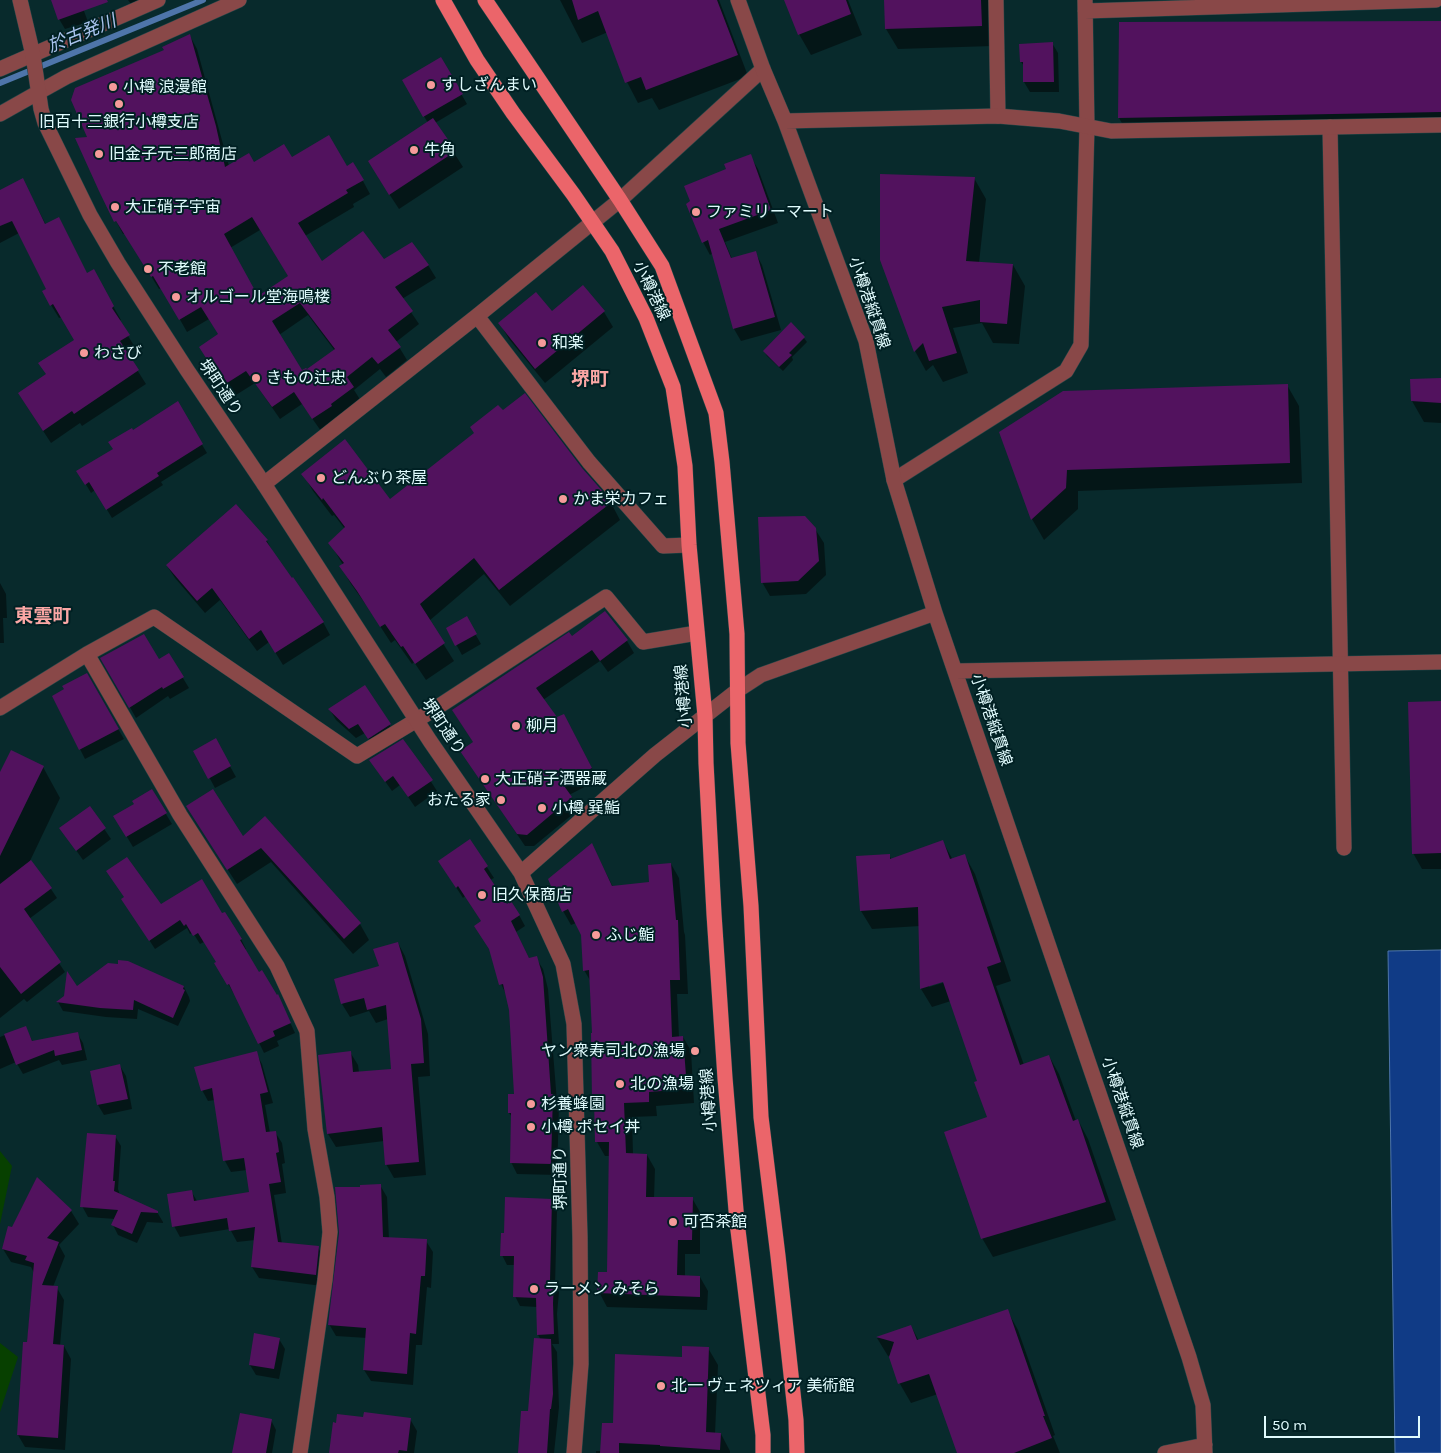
<!DOCTYPE html>
<meta charset="utf-8">
<style>
body{margin:0}
#map{position:relative;width:1441px;height:1453px;overflow:hidden;background:#082a2c;font-family:Karla,sans-serif}
canvas{display:block}
.scale{position:absolute;left:1264px;top:1416px;width:156px;height:22px;box-sizing:border-box;border:2px solid #e0fbfd;border-top:0;padding-left:6px;font-size:15px;line-height:18px;white-space:nowrap;color:#e0fbfd;-webkit-text-stroke:4px #002023;paint-order:stroke}
</style>
<div id="map">
<canvas width="1441" height="1453"></canvas>
<div class="scale">50 m</div>
</div>
<script>
const ctx = document.querySelector('canvas').getContext('2d');
ctx.lineJoin = 'round';
function fillPath(path, color) {
  ctx.fillStyle = color;
  ctx.fill(path, 'evenodd');
}
function shape(rows) {
  const path = new Path2D();
  for (const r of rows) {
    path.moveTo(r[0], r[1]);
    for (let i = 2; i < r.length; i += 2) path.lineTo(r[i], r[i + 1]);
  }
  return path;
}
function stroke(path, color, width, dash) {
  ctx.strokeStyle = color;
  ctx.lineWidth = width;
  ctx.lineCap = dash ? 'butt' : 'round';
  ctx.setLineDash(dash || []);
  ctx.stroke(path);
}
function write(font, color, halo, rows, align = 'center') {
  ctx.font = font + ' Karla,"Noto Sans JP",sans-serif';
  ctx.lineWidth = 4;
  ctx.setLineDash([]);
  ctx.textBaseline = 'middle';
  ctx.strokeStyle = halo;
  ctx.fillStyle = color;
  for (const [text, x, y, turn = 0] of rows) {
    ctx.save();
    ctx.translate(x, y);
    ctx.rotate((+turn || 0) * Math.PI / 180);
    ctx.textAlign = isNaN(turn) ? turn : align;
    if (halo) ctx.strokeText(text, 0, 0);
    ctx.fillText(text, 0, 0);
    ctx.restore();
  }
}
const green = shape([
 [0,1151,12,1166,0,1224],
 [0,1343,18,1357,0,1412]
]);
const water = shape([
 [1441,950,1441,1453,1395,1453,1388,951,1441,950]
]);
const shadow = shape([
 [52,0,80,0,88,22,65,29,59,19],
 [128,0,140,0,131,4],
 [560,0,719,0,748,76,659,110,652,98,638,103,627,82,608,32,582,43],
 [785,0,848,0,862,35,811,55,799,34],
 [885,0,991,0,993,46,898,49,886,29],
 [1441,22,1441,127,1128,134,1119,118,1120,23],
 [190,36,197,49,229,166,292,159,347,167,353,164,363,181,370,194,353,204,354,207,305,236,321,262,384,261,411,244,428,265,436,278,402,299,419,324,396,342,407,360,386,377,380,369,354,390,361,401,321,431,302,404,280,419,255,383,236,395,227,382,224,384,208,360,219,335,209,319,187,332,162,288,159,289,125,234,123,234,100,191,89,138,165,51],
 [260,230,289,277,258,298,230,248],
 [308,315,335,351,307,371,302,371,279,335],
 [1052,43,1058,53,1059,92,1030,92,1024,82,1024,66,1021,62],
 [441,59,467,104,435,123,463,167,399,209,378,177,428,123,403,81],
 [750,156,758,169,778,223,725,242,732,259,755,252,762,265,781,330,741,341,734,329,713,253,710,255,703,242,728,170],
 [974,178,986,199,979,263,1013,265,1025,286,1019,344,993,343,982,323,953,328,968,373,943,382,933,365,926,371,915,351],
 [23,180,46,225,87,275,93,271,121,320,119,321,136,349,127,354,146,384,82,426,80,423,51,443,19,394,47,375,75,340,62,317,59,318,51,305,44,291,48,289,19,233,0,243,0,191],
 [604,312,613,327,545,383,509,339,500,324],
 [804,338,807,342,792,357,793,360,783,371,767,356,764,351],
 [1441,379,1441,423,1424,422,1412,401],
 [1287,385,1299,406,1302,483,1078,491,1078,509,1044,540,1032,519,1000,433],
 [177,403,207,453,161,482,163,485,112,518,95,490,91,493,78,471,114,449,133,432],
 [581,469,611,503,620,520,510,606,484,574,429,621,454,661,426,680,414,662,412,664,395,640,391,643,369,609,351,584,341,567,343,565,330,543,345,529,334,515,332,516,313,491,303,474,390,501],
 [236,506,267,541,274,554,323,622,330,635,283,665,269,642,257,651,220,600,205,613,175,578,167,566],
 [815,529,824,543,826,575,806,594,770,596,762,582],
 [0,583,6,594,7,618,3,618,4,643,0,643],
 [466,618,481,644,462,655,447,628],
 [571,637,627,641,634,653,608,672,600,661,543,700,556,719,571,728,598,780,569,795,578,810,534,846,525,846,469,763,474,743,453,711],
 [169,655,189,688,170,699,168,696,136,718,102,658,159,661],
 [87,675,124,739,85,759,53,696],
 [365,687,396,735,374,748,365,733,356,738,336,720,330,710],
 [1441,703,1441,869,1422,869,1413,853],
 [221,750,236,777,215,788,195,751],
 [419,763,437,791,415,807,400,785,392,791,377,770],
 [43,767,60,798,30,861,51,889,57,898,29,919,65,972,27,1002,24,999,0,1018,0,774],
 [152,791,172,824,133,847,115,817,135,804],
 [90,808,111,839,83,860,61,829],
 [265,818,360,924,369,940,353,954,271,862,237,884,197,822,243,838],
 [470,841,494,878,490,880,507,906,519,915,525,926,516,932,530,960,536,958,543,969,548,989,557,1102,559,1106,557,1175,517,1174,511,1162,512,1117,509,1113,516,1095,510,1010,506,994,501,984,482,922,465,896,463,898,446,872],
 [943,842,953,860,965,856,975,874,1011,981,996,986,1024,1065,1049,1056,1059,1074,1076,1121,1078,1120,1088,1139,1116,1220,993,1257,982,1238,989,1118,979,1082,951,1001,932,1007,921,989,920,926,872,929,861,911,889,855,892,860],
 [949,978,949,981,929,987,929,985],
 [592,845,613,887,651,883,671,864,679,878,684,932,685,935,688,994,677,994,679,1037,683,1037,691,1051,694,1103,656,1106,657,1116,632,1117,633,1154,647,1155,655,1169,654,1198,692,1198,700,1212,700,1254,685,1254,685,1276,700,1277,708,1291,707,1310,607,1307,599,1292,608,1273,610,1156,605,1156,597,1142,596,1105,593,1100,594,1034,591,982,584,970,582,935,576,923,571,925,563,911],
 [160,906,222,915,241,939,246,949,245,950,258,973,276,996,278,996,295,1033,277,1041,279,1046,264,1053,235,993,234,994,216,963,217,962,204,942,200,944,193,933,190,934,187,928,155,949,129,909],
 [398,943,405,956,428,1034,430,1076,418,1077,426,1175,394,1178,386,1164,384,1141,336,1147,328,1134,350,1052,358,1065,359,1072,392,1070,388,1019,376,1023,369,1011,350,1017,342,1004,380,967],
 [119,965,184,987,189,997,190,1001,178,1026,138,1009,137,1019,106,1017,63,1011,58,1002,77,988],
 [25,1027,33,1042,77,1033,83,1043,87,1060,62,1065,59,1060,23,1074,16,1062,0,1069,0,1037],
 [256,1053,262,1064,273,1103,265,1105,270,1133,275,1132,282,1143,285,1163,282,1164,286,1193,274,1195,282,1244,318,1248,325,1259,322,1286,259,1278,252,1267,255,1240,237,1242,230,1229,180,1237,174,1226,191,1191,197,1201,250,1193,247,1170,231,1172,225,1161,215,1100,208,1101,202,1090],
 [120,1066,126,1076,132,1109,104,1115,98,1105,91,1072],
 [115,1136,121,1146,118,1189,120,1195,157,1212,163,1222,163,1223,147,1222,137,1243,118,1235,113,1225,115,1219,88,1217,82,1206],
 [38,1179,71,1211,79,1224,59,1245,65,1256,53,1287,57,1288,64,1300,60,1346,64,1346,71,1359,65,1450,25,1447,18,1435,34,1273,31,1267,11,1262,3,1249],
 [380,1185,387,1197,389,1239,426,1241,433,1252,431,1288,427,1287,422,1345,416,1345,413,1385,371,1381,364,1370,367,1338,336,1336,329,1324,362,1188],
 [551,1201,557,1210,555,1286,559,1292,557,1314,559,1344,552,1344,557,1352,559,1407,554,1453,519,1453,530,1413,541,1340,538,1335,537,1307,520,1306,515,1296,515,1265,507,1265,502,1255],
 [1007,1310,1018,1330,1055,1435,1053,1436,1060,1453,958,1453,938,1394,911,1403,900,1384,890,1357,888,1356,877,1338,911,1326,919,1341],
 [279,1339,285,1349,279,1379,256,1375,250,1365],
 [708,1348,718,1365,715,1434,721,1434,730,1451,730,1453,596,1453,596,1451,602,1451,614,1424],
 [364,1418,410,1419,417,1431,414,1453,330,1453],
 [271,1420,276,1430,272,1453,234,1453]
]);
const stream = shape([
 [0,83,203,0]
]);
const building = shape([
 [51,0,107,0,108,2,58,20],
 [572,0,717,0,738,55,646,90,641,77,625,83,598,11,578,20],
 [784,0,846,0,851,14,798,35],
 [884,0,981,0,982,26,885,29],
 [1441,21,1441,112,1118,118,1119,22],
 [190,34,216,126,225,167,249,153,254,162,284,144,292,157,329,135,347,166,353,162,364,180,346,190,348,193,298,223,322,261,363,231,384,259,412,242,429,265,395,287,413,311,388,330,401,347,378,364,372,357,347,377,354,387,331,404,332,406,312,419,294,392,272,407,246,371,227,383,219,370,215,372,199,347,218,334,201,307,179,320,153,276,151,277,116,221,114,222,99,191,75,138,87,137,71,100,75,88,164,50,162,47],
 [252,217,288,276,258,296,224,234],
 [300,303,335,349,307,369,306,368,302,370,272,321],
 [1053,42,1054,82,1023,82,1023,62,1020,62,1019,44],
 [441,57,463,94,423,117,402,80],
 [433,118,456,151,389,195,368,161],
 [751,154,771,210,719,229,731,258,756,251,775,317,733,329,708,240,702,243,686,204,690,201,684,186,726,169,724,164],
 [880,174,975,177,966,261,1013,264,1007,324,980,322,980,300,942,307,957,353,929,361,923,343,914,352,880,260],
 [23,178,45,224,59,217,87,273,94,269,114,306,112,308,130,335,120,341,139,370,74,414,72,411,43,431,18,393,46,374,38,363,74,340,53,304,50,306,42,291,46,289,12,221,0,226,0,190],
 [583,285,605,311,535,369,498,323,536,292,552,311],
 [791,322,805,337,789,353,792,355,779,367,763,351],
 [1441,378,1441,403,1411,401,1410,379],
 [1288,384,1290,463,1067,470,1066,488,1031,520,999,432,1063,391],
 [525,393,582,468,612,502,499,590,474,558,420,604,445,643,415,664,403,646,401,647,385,624,380,627,357,591,339,566,344,563,328,543,345,527,323,498,322,500,301,474,345,439,390,499,474,433,470,427,498,405,503,410],
 [178,401,203,444,157,473,159,476,106,510,89,482,85,485,76,471,113,449,108,442,132,428,133,430],
 [236,504,268,540,266,541,292,578,293,577,324,622,275,653,261,630,249,639,212,588,197,601,166,565],
 [805,516,816,528,819,561,798,581,761,583,758,517],
 [605,611,628,640,600,661,592,650,536,688,557,717,564,714,592,768,562,783,572,797,527,835,517,834,460,751,473,742,452,710,569,632,572,636],
 [467,616,477,634,455,646,446,628],
 [144,634,159,659,169,653,184,677,163,689,162,687,129,708,100,658],
 [87,673,119,729,79,750,52,696,64,689,62,686],
 [365,685,391,724,368,739,358,724,349,729,328,709],
 [1441,701,1441,853,1412,854,1408,702],
 [216,738,231,766,208,779,193,751],
 [403,739,433,780,408,797,393,776,385,782,369,760],
 [11,750,44,766,0,856,0,772],
 [152,789,167,813,126,837,113,816,134,804,132,801],
 [213,789,243,836,265,816,361,923,344,939,261,848,227,870,186,806],
 [90,806,106,828,76,851,59,828],
 [470,839,488,866,484,869,507,904,511,901,520,915,511,921,529,958,537,956,543,977,551,1094,553,1094,551,1164,510,1163,511,1113,508,1113,508,1094,514,1094,509,1010,503,984,499,985,489,949,474,926,481,921,458,886,456,888,438,861],
 [943,840,950,859,965,854,1001,962,987,967,1020,1065,1049,1055,1073,1121,1078,1119,1106,1202,981,1239,944,1132,987,1117,974,1082,977,1081,943,982,920,989,918,907,860,911,856,856,890,854,890,859],
 [592,843,612,886,649,882,648,865,671,863,676,920,678,920,680,980,670,980,672,1037,683,1036,687,1089,649,1092,649,1102,624,1103,626,1153,647,1154,646,1197,693,1197,692,1240,678,1240,677,1275,700,1276,700,1297,597,1293,598,1272,607,1272,609,1142,595,1142,594,1100,592,1100,591,1033,592,1033,589,970,583,971,581,935,568,909,562,912,548,879],
 [127,857,161,904,202,879,222,913,225,912,242,939,240,940,259,972,262,970,277,995,278,994,291,1023,273,1031,275,1036,258,1044,229,984,227,985,214,963,216,962,198,933,193,936,186,924,184,926,180,920,149,941,121,899,124,897,106,871],
 [31,860,52,888,24,909,61,962,21,994,0,967,0,884],
 [398,942,421,1019,424,1063,411,1064,419,1162,385,1165,382,1127,327,1134,318,1055,351,1051,353,1072,391,1069,386,1005,367,1010,364,998,341,1004,334,979,379,966,373,949],
 [118,960,128,961,184,986,183,989,185,990,173,1018,134,1000,133,1010,100,1008,56,1002,64,996,67,971,77,986,108,963,118,964],
 [26,1026,32,1041,78,1032,82,1050,55,1056,54,1050,16,1065,4,1034],
 [257,1051,268,1092,260,1094,266,1132,276,1131,279,1152,276,1153,281,1182,269,1184,278,1242,319,1246,316,1275,251,1267,255,1227,229,1231,227,1218,172,1227,167,1194,192,1190,194,1201,249,1192,244,1158,223,1161,212,1088,201,1091,194,1067],
 [120,1064,128,1099,97,1105,90,1071],
 [87,1133,116,1135,113,1181,115,1181,114,1191,158,1211,158,1213,141,1212,132,1234,111,1225,118,1210,80,1207],
 [37,1177,72,1210,47,1238,59,1242,42,1285,58,1286,53,1344,64,1345,58,1438,17,1435,23,1342,27,1342,34,1263,25,1260,27,1256,2,1249,8,1226,12,1227],
 [381,1184,383,1237,427,1239,425,1276,421,1276,416,1334,410,1333,407,1374,363,1370,366,1328,328,1325,339,1233,335,1187,360,1187,360,1185],
 [505,1197,552,1199,550,1281,554,1282,553,1303,554,1334,537,1335,536,1298,513,1297,514,1256,500,1256,501,1233,504,1233],
 [1008,1309,1045,1416,1043,1416,1052,1438,1014,1453,957,1453,929,1374,898,1384,889,1357,894,1342,876,1337,911,1325,917,1340],
 [254,1333,280,1338,274,1369,249,1365],
 [534,1338,551,1339,553,1394,551,1409,550,1409,547,1453,518,1453,521,1411,528,1411],
 [682,1346,709,1347,706,1432,721,1433,720,1450,660,1446,660,1445,619,1443,619,1453,600,1453,602,1423,613,1423,615,1354,682,1357],
 [364,1412,411,1418,407,1451,399,1450,398,1453,329,1453,333,1422,336,1423,337,1414,363,1417],
 [240,1413,272,1419,266,1453,232,1453]
]);
const minor = shape([
 [996,0,998,116],
 [1085,11,1436,0],
 [0,69,158,0],
 [39,92,66,77,239,0],
 [1330,127,1344,848],
 [477,316,589,462,663,546,689,545],
 [894,480,1066,371,1081,345,1087,127,1085,0],
 [264,484,477,316,620,200,763,69],
 [87,654,180,815,277,966,307,1031,315,1129,327,1197,330,1232,325,1280,300,1453],
 [0,708,87,654,154,617,357,756,430,712,606,597,643,642,697,633]
]);
const tertiary = shape([
 [20,0,33,55,41,109,45,123,90,215,118,263,187,370,264,484,430,741,521,873,563,964,574,1024,580,1237,581,1364,574,1453],
 [738,0,763,69,785,121,866,341,894,480,935,613,1189,1357,1203,1405,1205,1453],
 [0,114,39,92],
 [785,121,998,116,1059,121,1111,131,1441,125],
 [956,671,1441,662],
 [521,873,655,755,738,690,761,675,935,613],
 [1165,1453,1205,1445]
]);
const primary = shape([
 [443,0,477,60,513,113,573,194,612,251,646,318,673,387,685,466,689,545,705,716,706,763,714,914,725,1078,737,1222,763,1435,763,1453],
 [485,0,620,200,662,266,716,413,722,462,737,634,738,743,751,906,761,1117,778,1256,796,1420,797,1453]
]);
const markers = [
 [431,85,5,"#f59b9a"],
 [113,87,5,"#f59b9a"],
 [119,104,5,"#f59b9a"],
 [414,150,5,"#f59b9a"],
 [99,154,5,"#f59b9a"],
 [115,207,5,"#f59b9a"],
 [696,212,5,"#f59b9a"],
 [148,269,5,"#f59b9a"],
 [176,297,5,"#f59b9a"],
 [542,343,5,"#f59b9a"],
 [84,353,5,"#f59b9a"],
 [256,378,5,"#f59b9a"],
 [321,478,5,"#f59b9a"],
 [563,499,5,"#f59b9a"],
 [516,726,5,"#f59b9a"],
 [485,779,5,"#f59b9a"],
 [501,800,5,"#f59b9a"],
 [542,808,5,"#f59b9a"],
 [482,895,5,"#f59b9a"],
 [596,935,5,"#f59b9a"],
 [695,1051,5,"#f59b9a"],
 [620,1084,5,"#f59b9a"],
 [531,1104,5,"#f59b9a"],
 [531,1127,5,"#f59b9a"],
 [673,1222,5,"#f59b9a"],
 [534,1289,5,"#f59b9a"],
 [661,1386,5,"#f59b9a"]
];
const poiNames = [
 ["すしざんまい",441,85],
 ["小樽 浪漫館",123,87],
 ["旧百十三銀行小樽支店",119,122,"center"],
 ["牛角",424,150],
 ["旧金子元三郎商店",109,154],
 ["大正硝子宇宙",125,207],
 ["ファミリーマート",706,212],
 ["不老館",158,269],
 ["オルゴール堂海鳴楼",186,297],
 ["和楽",552,343],
 ["わさび",94,353],
 ["きもの辻忠",266,378],
 ["どんぶり茶屋",331,478],
 ["かま栄カフェ",573,499],
 ["柳月",526,726],
 ["大正硝子酒器蔵",495,779],
 ["おたる家",491,800,"right"],
 ["小樽 巽鮨",552,808],
 ["旧久保商店",492,895],
 ["ふじ鮨",606,935],
 ["ヤン衆寿司北の漁場",685,1051,"right"],
 ["北の漁場",630,1084],
 ["杉養蜂園",541,1104],
 ["小樽 ポセイ丼",541,1127],
 ["可否茶館",683,1222],
 ["ラーメン みそら",544,1289],
 ["北一 ヴェネツィア 美術館",671,1386]
];
const streetNames = [
 ["小樽港線",651,291,64],
 ["小樽港縦貫線",869,303,71],
 ["堺町通り",220,388,56],
 ["小樽港線",684,696,-95],
 ["小樽港縦貫線",991,720,71],
 ["堺町通り",443,727,56],
 ["小樽港線",709,1100,-94],
 ["小樽港縦貫線",1122,1103,71],
 ["堺町通り",561,1178,-91]
];
const waterNames = [
 ["於古発川",82,34,-22]
];
const quarterNames = [
 ["堺町",590,380],
 ["東雲町",43,617]
];
fillPath(green, '#074000');
fillPath(water, '#103b86');
stroke(water, '#4e75aa', 1);
fillPath(shadow, '#0007');
stroke(stream, '#4e75aa', 6);
fillPath(building, '#52125e');
stroke(minor, '#264749', 16);
stroke(tertiary, '#264749', 16);
stroke(primary, '#264749', 16);
stroke(minor, '#894848', 15);
stroke(tertiary, '#894848', 15);
stroke(primary, '#eb656a', 15);
for (const [x, y, r, color] of markers) {
  const dot = new Path2D();
  dot.arc(x, y, r, 0, 2 * Math.PI);
  ctx.fillStyle = color;
  ctx.fill(dot);
  stroke(dot, '#002023', 2);
}
write('16px', '#e0fbfd', '#002023', poiNames, 'left');
write('16px', '#e0fbfd', '#002023', streetNames);
write('italic 18px', '#a9c3ed', '#002023', waterNames);
write('bold 19px', '#fba7a5', '#002023', quarterNames);
</script>
